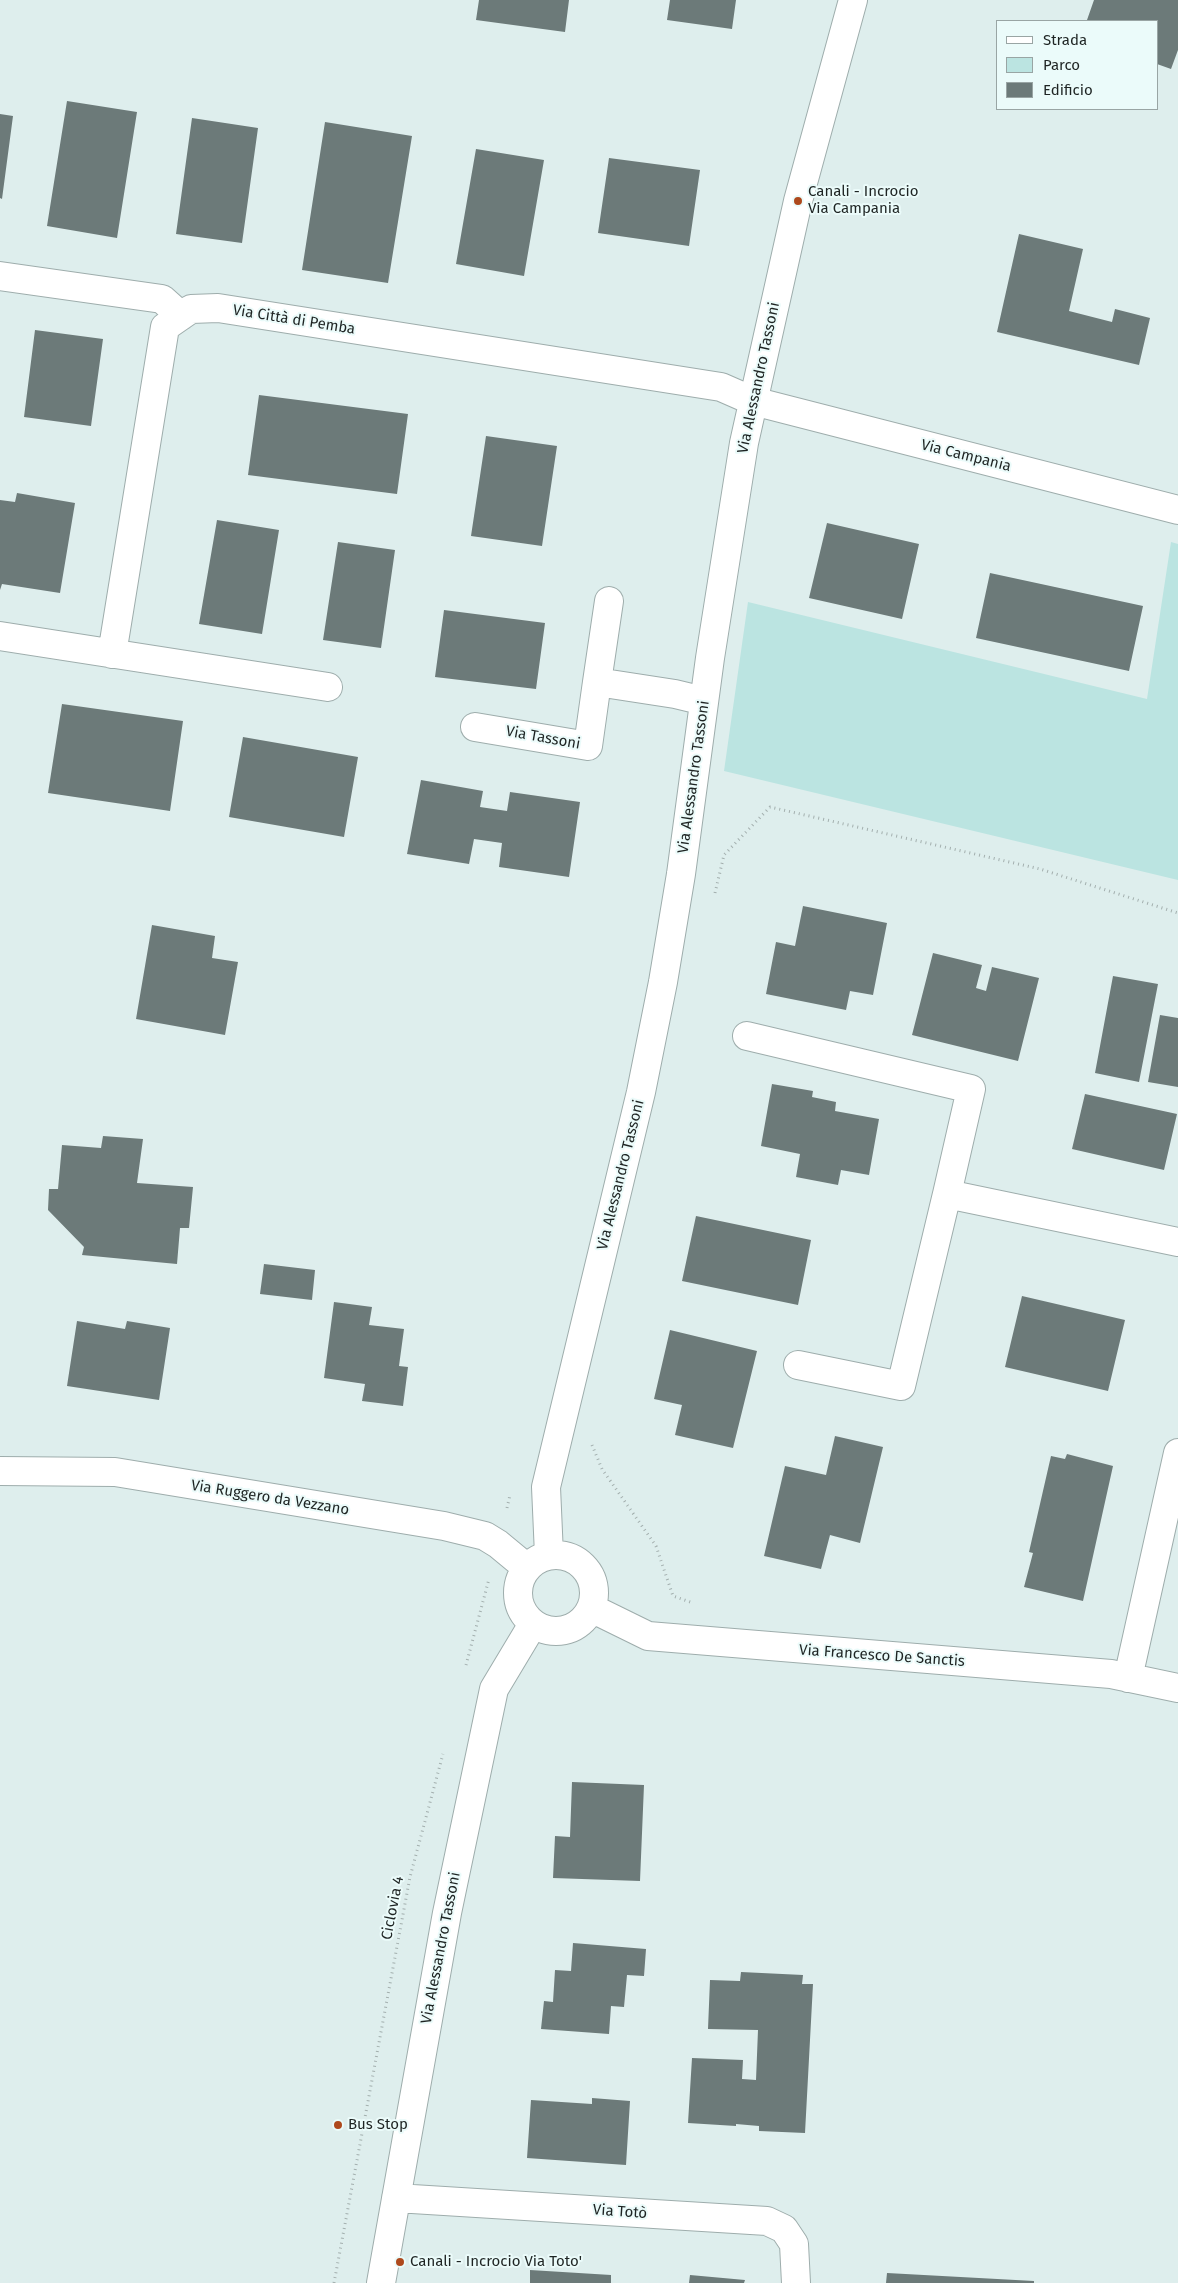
<!DOCTYPE html>
<meta charset="utf-8">
<style>
body{margin:0}
#map{position:relative;width:1178px;height:2283px;overflow:hidden;background:#deeeed;font-family:"Fira Sans",sans-serif}
canvas{display:block}
.legend{position:absolute;left:996px;top:20px;width:162px;height:90px;box-sizing:border-box;background:#ebfbfa;border:1px solid #99a5a4;margin:0;padding:6px 9px;list-style:none;font-size:15px;color:#1e2423}
.legend li{display:flex;align-items:center;gap:10px;height:25px}
.legend b{width:25px;border:1px solid #99a5a4}
</style>
<div id="map">
<canvas width="1178" height="2283"></canvas>
<ul class="legend">
<li><b style="height:6px;background:#fff"></b>Strada</li>
<li><b style="height:14px;background:#bbe4e1"></b>Parco</li>
<li><b style="height:14px;background:#6c7a79"></b>Edificio</li>
</ul>
</div>
<script>
const ctx = document.querySelector('canvas').getContext('2d');
ctx.lineJoin = 'round';
function fillPath(path, color) {
  ctx.fillStyle = color;
  ctx.fill(path, 'evenodd');
}
function shape(rows) {
  const path = new Path2D();
  for (const r of rows) {
    if (r.length === 3) {
      path.moveTo(r[0] + r[2], r[1]);
      path.arc(r[0], r[1], r[2], 0, 2 * Math.PI);
      continue;
    }
    path.moveTo(r[0], r[1]);
    for (let i = 2; i < r.length; i += 2) path.lineTo(r[i], r[i + 1]);
  }
  return path;
}
function stroke(path, color, width, dash) {
  ctx.strokeStyle = color;
  ctx.lineWidth = width;
  ctx.lineCap = dash ? 'butt' : 'round';
  ctx.setLineDash(dash || []);
  ctx.stroke(path);
}
function write(font, color, halo, rows, align = 'center') {
  ctx.font = font + ' "Fira Sans",sans-serif';
  ctx.lineWidth = 4;
  ctx.setLineDash([]);
  ctx.textBaseline = 'middle';
  ctx.strokeStyle = halo;
  ctx.fillStyle = color;
  for (const [text, x, y, turn = 0] of rows) {
    ctx.save();
    ctx.translate(x, y);
    ctx.rotate((+turn || 0) * Math.PI / 180);
    ctx.textAlign = isNaN(turn) ? turn : align;
    if (halo) ctx.strokeText(text, 0, 0);
    ctx.fillText(text, 0, 0);
    ctx.restore();
  }
}
const green = shape([
 [1171,542,1178,544,1178,880,724,771,748,602,1147,699]
]);
const building = shape([
 [479,0,569,0,565,32,476,20],
 [670,0,736,0,732,29,667,20],
 [1094,0,1178,0,1178,50,1171,69,1157,64,1157,21,1087,20],
 [67,101,137,112,117,238,47,226],
 [0,114,13,116,2,199,0,198],
 [192,118,258,128,242,243,176,234],
 [325,122,412,136,388,283,302,270],
 [476,149,544,160,524,276,456,264],
 [609,158,700,170,689,246,598,233],
 [1019,234,1083,249,1069,311,1112,322,1115,309,1150,318,1139,365,997,332],
 [35,330,103,339,91,426,24,417],
 [259,395,408,414,397,494,248,475],
 [486,436,557,446,542,546,471,536],
 [17,493,75,503,60,593,2,584,0,590,0,500,15,502],
 [217,520,279,530,262,634,199,624],
 [827,523,919,544,902,619,809,598],
 [338,542,395,550,381,648,323,640],
 [990,573,1143,606,1129,671,976,638],
 [444,610,545,623,536,689,435,677],
 [62,704,183,721,170,811,48,793],
 [243,737,358,757,344,837,229,817],
 [421,780,483,791,480,807,507,811,510,792,580,802,569,877,499,867,502,843,474,839,469,864,407,854],
 [803,906,887,923,873,995,850,991,846,1010,766,994,776,942,795,946],
 [152,925,215,936,212,958,238,962,225,1035,136,1019],
 [933,953,982,965,976,988,986,991,992,967,1039,978,1018,1061,912,1035],
 [1113,976,1158,984,1139,1082,1095,1073],
 [1160,1015,1178,1018,1178,1087,1148,1082],
 [772,1084,813,1091,812,1097,836,1102,835,1111,879,1119,869,1175,841,1170,838,1185,796,1177,800,1154,761,1146],
 [1085,1094,1177,1114,1164,1170,1072,1149],
 [103,1136,143,1139,137,1183,193,1187,189,1228,180,1228,177,1264,82,1255,84,1247,48,1210,49,1189,58,1189,62,1145,101,1148],
 [696,1216,811,1240,798,1305,682,1281],
 [264,1264,315,1270,312,1300,260,1294],
 [1022,1296,1125,1320,1108,1391,1005,1367],
 [334,1302,372,1307,369,1325,404,1329,399,1366,408,1367,403,1406,362,1401,365,1384,324,1378],
 [77,1321,125,1329,127,1321,170,1328,159,1400,67,1386],
 [670,1330,757,1351,733,1448,675,1435,682,1405,654,1399],
 [835,1436,883,1447,860,1543,830,1535,821,1569,764,1556,785,1466,826,1475],
 [1067,1454,1113,1466,1083,1601,1024,1587,1033,1553,1029,1552,1051,1456,1065,1459],
 [572,1782,644,1785,640,1881,553,1878,555,1836,570,1837],
 [573,1943,646,1949,644,1976,627,1975,624,2007,611,2006,609,2034,541,2029,544,2001,553,2002,555,1970,571,1971],
 [741,1972,803,1975,802,1984,813,1984,805,2133,759,2131,759,2126,736,2124,736,2126,688,2123,692,2058,743,2060,742,2079,756,2080,758,2030,708,2029,710,1980,740,1981],
 [592,2098,630,2101,626,2165,527,2158,531,2100,592,2104],
 [530,2270,611,2275,611,2283,530,2283],
 [887,2273,1034,2281,1034,2283,886,2283],
 [690,2275,745,2280,744,2283,689,2283]
]);
const path = shape([
 [715,893,724,855,770,807,1040,869,1178,913],
 [592,1445,602,1469,656,1546,673,1596,693,1603],
 [507,1508,510,1495],
 [466,1665,489,1579],
 [334,2283,410,1877,443,1754]
]);
const minor = shape([
 [0,276,162,299,181,316],
 [0,636,328,687],
 [112,654,165,327,191,309,218,308,721,387,753,401,1178,510],
 [597,682,609,601],
 [475,727,588,746,597,682,675,694,704,701],
 [747,1036,971,1089,947,1194],
 [798,1365,901,1386,947,1194,1178,1242],
 [0,1471,115,1472,444,1526,485,1536,498,1544,527,1568],
 [549,1555,546,1487,641,1092,663,982,681,874,710,658,744,443,798,201,853,0],
 [556,1593,38],
 [591,1608,648,1636,1111,1674,1178,1688],
 [1128,1678,1178,1453],
 [396,2198,767,2221,784,2229,794,2244,796,2283],
 [381,2283,447,1913,494,1689,533,1624]
]);
const markers = [
 [798,201,5,"#ae491d"],
 [338,2125,5,"#ae491d"],
 [400,2262,5,"#ae491d"]
];
const poiNames = [
 ["Canali - Incrocio",808,192],
 ["Via Campania",808,209],
 ["Bus Stop",348,2125],
 ["Canali - Incrocio Via Toto'",410,2262]
];
const streetNames = [
 ["Via Città di Pemba",294,320,9],
 ["Via Alessandro Tassoni",759,378,-78],
 ["Via Campania",966,456,14],
 ["Via Tassoni",543,738,10],
 ["Via Alessandro Tassoni",694,777,-82],
 ["Via Alessandro Tassoni",621,1175,-76],
 ["Via Ruggero da Vezzano",270,1498,9],
 ["Via Francesco De Sanctis",882,1656,4],
 ["Ciclovia 4",393,1908,-79],
 ["Via Alessandro Tassoni",441,1948,-79],
 ["Via Totò",620,2212,4]
];
fillPath(green, '#bbe4e1');
fillPath(building, '#6c7a79');
stroke(minor, '#9eadac', 30);
stroke(path, '#a3afae', 3, [1, 4]);
stroke(minor, '#fff', 28);
for (const [x, y, r, color] of markers) {
  const dot = new Path2D();
  dot.arc(x, y, r, 0, 2 * Math.PI);
  ctx.fillStyle = color;
  ctx.fill(dot);
  stroke(dot, '#ebfbfa', 2);
}
write('15px', '#1e2423', '#ebfbfa', poiNames, 'left');
write('15px', '#1e2423', '#ebfbfa', streetNames);
</script>
